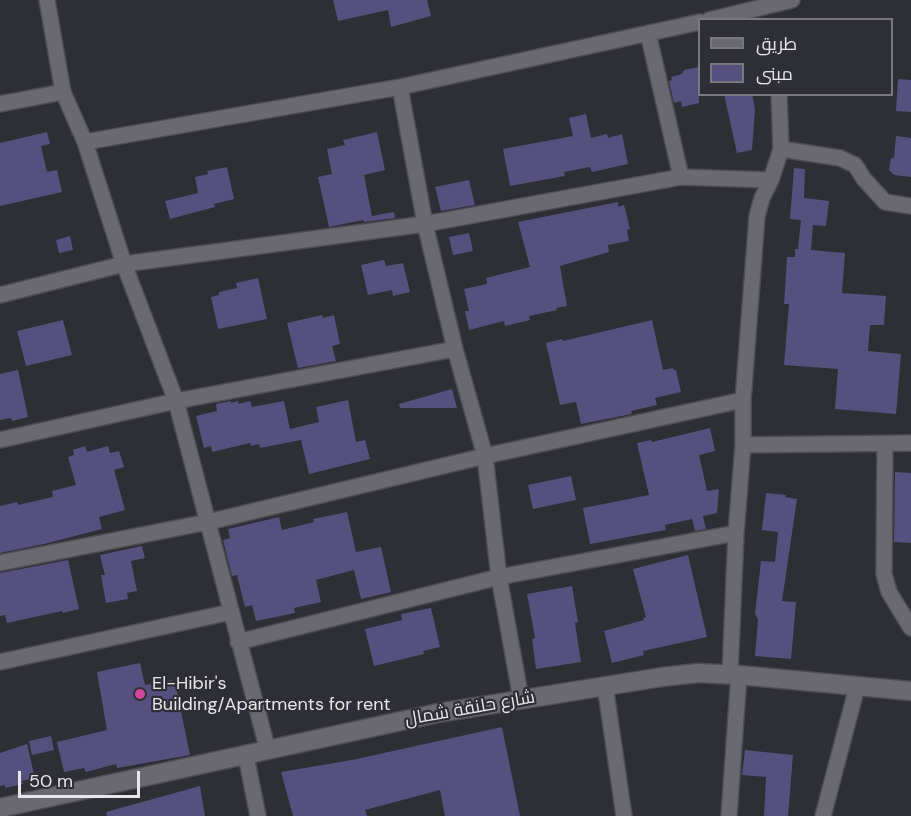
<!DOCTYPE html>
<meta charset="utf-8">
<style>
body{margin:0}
#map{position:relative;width:911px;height:816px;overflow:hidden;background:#2e2e35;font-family:"DM Sans",Cairo,sans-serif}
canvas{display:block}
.legend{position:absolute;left:698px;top:18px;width:195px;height:78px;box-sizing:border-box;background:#2e2e35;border:2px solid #78787e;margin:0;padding:8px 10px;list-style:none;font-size:18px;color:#e7e6eb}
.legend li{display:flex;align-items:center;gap:12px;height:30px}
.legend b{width:30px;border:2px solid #78787e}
.scale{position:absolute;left:18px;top:771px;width:122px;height:27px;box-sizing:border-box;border:3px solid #e7e6eb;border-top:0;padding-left:8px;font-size:18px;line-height:21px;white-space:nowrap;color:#e7e6eb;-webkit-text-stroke:4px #2e2e35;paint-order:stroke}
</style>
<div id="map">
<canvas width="911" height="816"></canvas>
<ul class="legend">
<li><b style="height:8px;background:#6a6971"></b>طريق</li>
<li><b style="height:16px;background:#56507e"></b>مبنى</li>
</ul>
<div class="scale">50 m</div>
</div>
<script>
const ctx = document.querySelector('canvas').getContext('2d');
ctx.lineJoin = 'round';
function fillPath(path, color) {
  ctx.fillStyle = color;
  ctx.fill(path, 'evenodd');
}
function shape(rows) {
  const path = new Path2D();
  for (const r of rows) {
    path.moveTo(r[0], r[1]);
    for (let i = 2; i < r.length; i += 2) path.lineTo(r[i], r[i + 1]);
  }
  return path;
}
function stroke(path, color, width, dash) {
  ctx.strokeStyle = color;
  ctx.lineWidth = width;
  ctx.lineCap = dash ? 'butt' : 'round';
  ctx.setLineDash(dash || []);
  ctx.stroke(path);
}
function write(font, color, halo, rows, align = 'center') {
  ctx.font = font + ' "DM Sans",Cairo,sans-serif';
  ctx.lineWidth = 4.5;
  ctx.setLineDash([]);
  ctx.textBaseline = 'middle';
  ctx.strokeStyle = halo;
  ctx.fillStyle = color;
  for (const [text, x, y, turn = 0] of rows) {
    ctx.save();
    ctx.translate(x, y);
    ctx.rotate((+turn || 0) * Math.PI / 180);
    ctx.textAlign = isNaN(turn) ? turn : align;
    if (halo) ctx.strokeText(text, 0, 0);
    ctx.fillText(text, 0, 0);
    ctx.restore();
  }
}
const building = shape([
 [333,0,427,0,431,16,391,27,388,10,338,21],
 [699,67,699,103,682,107,681,101,674,103,669,81,672,80,671,77,682,74,684,70],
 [898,79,911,80,911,112,896,111],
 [724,94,752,94,755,109,752,150,737,153],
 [586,114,591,138,607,134,608,138,622,134,628,164,592,172,590,167,564,172,565,176,510,186,503,149,573,136,569,118],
 [47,132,50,144,41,146,47,172,57,170,62,192,0,206,0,143],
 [377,132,385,170,364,175,372,216,394,212,395,218,364,222,363,220,329,227,318,177,332,174,327,149,345,145,343,140],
 [896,136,911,138,911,177,894,175,889,170,891,158,894,158],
 [227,167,234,199,214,204,215,207,170,219,165,201,198,193,195,177,208,174,207,171],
 [794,168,805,169,804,198,829,201,826,226,813,225,811,250,845,253,842,293,886,296,884,325,870,325,868,351,901,354,896,414,835,409,838,369,784,365,789,304,784,304,787,257,795,257,795,249,798,249,801,220,790,219],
 [469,180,475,205,441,211,435,187],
 [618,202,618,207,624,205,630,229,627,230,629,241,608,245,609,252,560,266,567,306,556,308,557,310,529,316,530,320,505,326,504,321,469,330,465,311,469,311,464,289,487,284,486,278,530,267,518,222],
 [469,233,473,251,453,255,449,237],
 [70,236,73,250,59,253,56,240],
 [384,260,386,266,403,263,410,292,393,296,392,290,368,295,361,265],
 [258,278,267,319,218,329,211,297,219,295,219,292,237,288,236,283],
 [322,315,323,318,334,315,340,344,332,346,336,361,298,368,287,323],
 [63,320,72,355,26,366,17,331],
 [652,320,663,370,673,368,674,370,676,370,681,392,655,398,657,405,631,411,632,414,581,424,576,402,560,405,546,343,562,339,563,341],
 [18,370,28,417,12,421,11,418,0,420,0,374],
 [452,389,457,408,400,408,399,404],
 [348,400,356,442,365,440,370,459,309,474,301,440,260,448,259,444,251,446,250,443,212,452,211,446,204,448,196,416,217,411,216,404,231,401,231,403,238,401,239,404,250,401,252,407,284,401,290,429,319,422,316,407],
 [710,428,715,451,699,455,707,491,719,489,717,513,703,516,706,529,695,531,692,519,665,525,666,530,590,544,583,508,649,495,637,443,651,440,652,442],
 [85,446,87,452,108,446,110,453,119,451,124,467,114,470,125,510,99,517,102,529,44,544,0,553,0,506,17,502,18,505,53,497,52,491,76,485,68,457,74,455,73,450],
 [895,472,911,473,911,543,894,542],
 [571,476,576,500,533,509,528,485],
 [766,493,786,495,785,497,797,499,782,601,796,602,791,659,755,656,758,619,755,614,761,561,775,562,778,532,762,530],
 [347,512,356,552,381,547,391,592,361,599,354,570,316,580,321,602,294,608,295,613,256,621,252,605,245,607,237,575,232,576,223,540,230,538,228,529,279,517,282,530,314,522,313,519],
 [142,546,145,558,131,561,137,591,127,593,128,599,106,603,101,575,105,575,100,555],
 [688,555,707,637,643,651,644,655,612,663,604,631,644,620,643,618,646,617,633,569],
 [68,560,79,609,63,613,62,611,7,623,5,615,0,616,0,573],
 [572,586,578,622,575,623,581,662,536,669,532,639,535,638,527,594],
 [431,608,440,647,423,651,424,654,374,666,365,629,402,620,401,614],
 [140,663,145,685,172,680,174,687,176,687,190,755,117,768,116,764,86,772,84,768,64,772,57,742,107,730,97,672],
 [502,727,520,816,445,816,440,790,365,810,367,816,293,816,281,772,352,760],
 [51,736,54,750,32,755,29,741],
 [27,744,34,774,30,775,30,779,22,781,23,784,5,788,5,785,0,786,0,753],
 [745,750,793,755,788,816,764,816,766,777,742,775],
 [200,786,205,816,107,816,106,812]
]);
const street = shape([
 [47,0,63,92,85,142,124,264,176,401,268,751],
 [709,20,792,0],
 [648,33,681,177],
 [400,87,425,224,455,349,485,456,499,577,521,699],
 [0,104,63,92],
 [85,142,400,87,700,22],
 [781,149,840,158,855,165,864,179,885,202,911,206],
 [0,295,124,264,425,224,681,177,771,180],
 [0,440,176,401,455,349],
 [743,445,911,443],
 [885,445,884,574,889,592,911,628],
 [0,563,208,522,485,456,743,400],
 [238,642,499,577,736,533],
 [0,662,231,612],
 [730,674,736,533,743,445,743,400,757,216,762,198,771,180,781,149,779,94],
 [605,685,624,816],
 [246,756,258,816],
 [729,816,739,675],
 [823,816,857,687]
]);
const secondary = shape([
 [0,808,438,713,662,677,698,673,739,675,911,691]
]);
const markers = [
 [140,694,6,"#d1479c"]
];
const poiNames = [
 ["El-Hibir's",152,684],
 ["Building/Apartments for rent",152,705]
];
const streetNames = [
 ["شارع حلنقة شمال",470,709,-10]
];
fillPath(building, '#56507e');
stroke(street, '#4d4c52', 18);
stroke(secondary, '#4d4c52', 21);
stroke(street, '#6a6971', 15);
stroke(secondary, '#6a6971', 18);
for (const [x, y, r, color] of markers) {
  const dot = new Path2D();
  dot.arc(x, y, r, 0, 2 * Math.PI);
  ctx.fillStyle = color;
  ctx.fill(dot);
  stroke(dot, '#2e2e35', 2);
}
write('18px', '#e7e6eb', '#2e2e35', poiNames, 'left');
write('18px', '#e7e6eb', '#2e2e35', streetNames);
</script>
